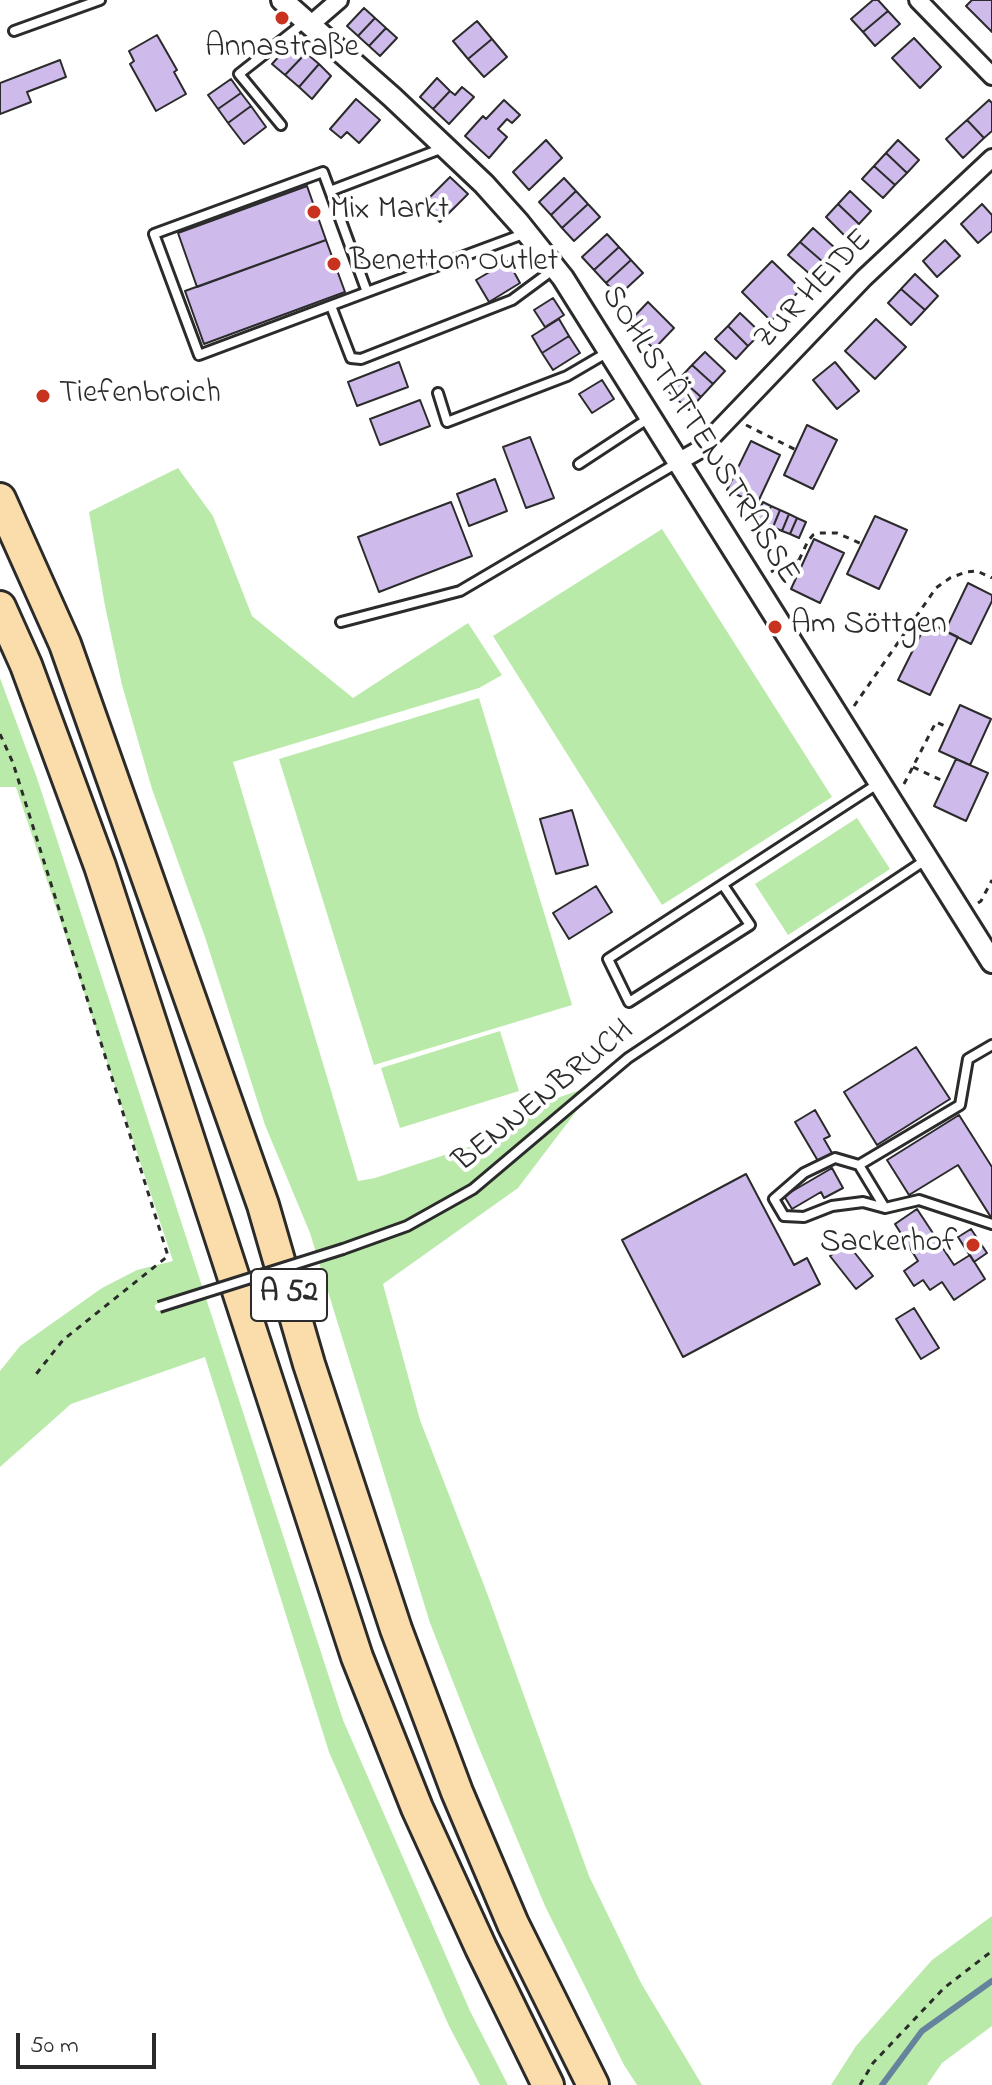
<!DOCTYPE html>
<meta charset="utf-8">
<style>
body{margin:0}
#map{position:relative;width:992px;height:2085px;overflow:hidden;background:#fff;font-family:"Indie Flower",sans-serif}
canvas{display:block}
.scale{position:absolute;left:16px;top:2033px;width:140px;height:36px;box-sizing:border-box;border:4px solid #2b2b2b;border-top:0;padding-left:10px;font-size:24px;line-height:28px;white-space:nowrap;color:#2b2b2b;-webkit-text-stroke:6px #fff;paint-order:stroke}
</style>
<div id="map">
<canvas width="992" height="2085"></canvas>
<div class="scale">50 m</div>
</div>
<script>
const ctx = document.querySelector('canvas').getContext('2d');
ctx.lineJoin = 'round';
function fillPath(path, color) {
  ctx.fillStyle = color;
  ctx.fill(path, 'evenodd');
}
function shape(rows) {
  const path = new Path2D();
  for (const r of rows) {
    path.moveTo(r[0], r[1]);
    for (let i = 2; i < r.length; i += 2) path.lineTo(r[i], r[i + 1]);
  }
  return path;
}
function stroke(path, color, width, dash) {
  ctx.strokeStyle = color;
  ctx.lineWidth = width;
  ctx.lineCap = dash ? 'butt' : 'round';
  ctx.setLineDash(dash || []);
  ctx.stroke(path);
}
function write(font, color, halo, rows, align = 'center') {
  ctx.font = font + ' "Indie Flower",sans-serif';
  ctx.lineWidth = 8;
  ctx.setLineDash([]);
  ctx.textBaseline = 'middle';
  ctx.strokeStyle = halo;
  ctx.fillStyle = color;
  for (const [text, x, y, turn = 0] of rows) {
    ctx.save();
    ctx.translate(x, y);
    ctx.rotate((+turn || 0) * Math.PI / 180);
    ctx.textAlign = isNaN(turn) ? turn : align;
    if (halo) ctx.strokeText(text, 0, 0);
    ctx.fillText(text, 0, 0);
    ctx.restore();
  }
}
const green = shape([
 [178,468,213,516,252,616,353,698,468,623,502,675,479,688,233,762,358,1181,375,1178,511,1133,543,1103,597,1084,518,1188,383,1284,420,1420,487,1593,589,1876,641,1983,702,2085,637,2085,624,2065,545,1906,477,1743,430,1623,310,1233,265,1125,205,937,152,789,122,685,105,606,89,512],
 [662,529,832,797,662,905,493,636],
 [0,678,37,778,343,1720,470,2011,508,2085,480,2085,449,2026,329,1752,205,1357,71,1404,0,1467,0,1371,20,1346,102,1288,137,1270,173,1261,16,787,0,787],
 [479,698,572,1005,374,1065,279,759],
 [857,818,890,869,788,935,755,884],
 [500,1031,519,1091,400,1128,381,1068],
 [992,1916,992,2026,942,2063,927,2085,831,2085,856,2046,932,1960]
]);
const stream = shape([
 [882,2085,922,2031,992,1981]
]);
const building = shape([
 [873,0,878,0,888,11,863,32,851,19,873,0],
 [972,0,992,0,992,32,966,6,972,0],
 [364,8,375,18,358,36,347,26,364,8],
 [888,11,900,24,875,46,863,32,888,11],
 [375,18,386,28,369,46,358,36,375,18],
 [477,21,492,39,468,59,453,41,477,21],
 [386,28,397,38,380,56,369,46,386,28],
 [157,35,177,70,174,72,186,94,156,111,130,64,134,61,129,51,157,35],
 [914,38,941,67,920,88,892,58,914,38],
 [492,39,507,57,484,77,468,59,492,39],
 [293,41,306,53,285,75,272,64,293,41],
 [306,53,319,64,299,87,285,75,306,53],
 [60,60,66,77,27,92,31,102,0,114,0,83,60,60],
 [319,64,331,76,312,99,299,87,319,64],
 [437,78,450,91,433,109,420,97,437,78],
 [231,79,241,93,218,109,208,95,231,79],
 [462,87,474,97,449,124,433,109,450,91,455,95,462,87],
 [241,93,251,106,228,123,218,109,241,93],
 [356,99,380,120,359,143,347,132,341,138,330,129,356,99],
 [504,100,520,115,512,123,507,119,498,129,507,137,489,158,465,136,483,116,486,119,504,100],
 [989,100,992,103,992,131,984,138,967,120,989,100],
 [251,106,266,127,244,144,228,123,251,106],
 [967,120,984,138,963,158,946,139,967,120],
 [546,140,562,158,529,190,513,172,546,140],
 [898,140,919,160,907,173,886,153,898,140],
 [886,153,907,173,895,185,874,166,886,153],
 [874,166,895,185,883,198,862,179,874,166],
 [450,177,468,194,440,222,422,205,450,177],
 [564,178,576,191,551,215,539,202,564,178],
 [307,186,326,240,197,287,178,233,307,186],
 [576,191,588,204,562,228,551,215,576,191],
 [850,191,871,211,859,224,838,204,850,191],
 [588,204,600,217,574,241,562,228,588,204],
 [838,204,859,224,846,237,826,217,838,204],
 [982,204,992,215,992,231,978,243,961,224,982,204],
 [813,228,835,248,823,262,800,242,813,228],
 [607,234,619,247,594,270,582,257,607,234],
 [326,240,345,292,204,344,185,291,326,240],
 [945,240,960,256,937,277,923,261,945,240],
 [800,242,823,262,811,275,788,255,800,242],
 [619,247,631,260,606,283,594,270,619,247],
 [631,260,643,273,618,296,606,283,631,260],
 [508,261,520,283,489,302,476,280,508,261],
 [772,261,801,289,771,321,742,292,772,261],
 [915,274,938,296,925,310,901,289,915,274],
 [901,289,925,310,911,325,888,303,901,289],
 [553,298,564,315,545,327,534,310,553,298],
 [648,302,674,328,654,349,628,323,648,302],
 [740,313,761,333,748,346,728,326,740,313],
 [559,319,569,336,542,353,532,336,559,319],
 [876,319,906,347,875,379,845,351,876,319],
 [728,326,748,346,736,359,715,339,728,326],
 [569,336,580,353,553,370,542,353,569,336],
 [705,352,725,371,713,384,692,365,705,352],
 [399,362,408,387,357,406,348,382,399,362],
 [835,362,859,391,837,409,813,380,835,362],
 [692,365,713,384,701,397,680,378,692,365],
 [680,378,701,397,689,410,668,391,680,378],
 [602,380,614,399,592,413,579,394,602,380],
 [420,400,430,426,380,445,370,419,420,400],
 [807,425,837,440,813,489,784,475,807,425],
 [530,437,554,498,526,508,503,447,530,437],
 [751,441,780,455,757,504,727,490,751,441],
 [495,479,507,511,469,526,457,494,495,479],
 [451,502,472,556,379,592,358,537,451,502],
 [763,502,771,506,764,523,755,519,763,502],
 [771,506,780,510,773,527,764,523,771,506],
 [780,510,789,514,782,531,773,527,780,510],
 [789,514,797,518,790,534,782,531,789,514],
 [875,516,907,530,879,589,847,574,875,516],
 [797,518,806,522,799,538,790,534,797,518],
 [814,539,844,553,820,603,791,589,814,539],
 [968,583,992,595,992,601,971,644,945,631,968,583],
 [927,622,958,637,930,695,898,680,927,622],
 [960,705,991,719,970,765,939,751,960,705],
 [956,759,988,773,966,821,934,806,956,759],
 [572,810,588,865,556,874,540,819,572,810],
 [596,886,612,912,569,939,553,913,596,886],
 [916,1047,950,1099,877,1145,844,1092,916,1047],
 [815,1110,830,1136,824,1139,832,1153,818,1161,795,1122,815,1110],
 [959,1115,992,1167,992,1219,958,1165,909,1195,887,1160,959,1115],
 [832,1168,843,1188,824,1198,821,1192,792,1209,784,1196,832,1168],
 [746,1174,794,1265,807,1258,820,1284,683,1357,622,1240,746,1174],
 [917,1209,954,1265,970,1255,985,1279,954,1300,942,1282,930,1290,923,1280,914,1286,904,1271,918,1261,895,1224,917,1209],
 [971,1229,987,1253,974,1262,958,1237,971,1229],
 [847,1243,873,1276,856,1289,830,1256,847,1243],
 [914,1308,939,1348,921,1359,896,1319,914,1308]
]);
const path = shape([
 [746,425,796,450],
 [719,453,738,467],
 [799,560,808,541,813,535,819,533,837,533,862,544],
 [771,572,792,560,804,562],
 [854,706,936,588,950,578,966,572,977,571,992,578],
 [0,734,13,763,168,1256,63,1340,33,1378],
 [913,767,945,782],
 [904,784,936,722,949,728],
 [978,903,981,901,992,880],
 [860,2085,873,2063,944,1988,992,1951]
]);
const service = shape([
 [14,31,100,0],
 [281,125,239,74,305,22],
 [443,148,330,191,367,292,526,233],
 [330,191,323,172,154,234,199,355,367,292],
 [331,306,351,358,361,359,512,300,554,269],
 [438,393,447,422,567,376,608,352],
 [579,464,649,418],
 [341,622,460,591,677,463],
 [723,885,750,925,629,1002,608,959,879,783],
 [992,1045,968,1059,960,1105,859,1165,885,1208,919,1200,992,1224],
 [859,1165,835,1158,804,1173,774,1199,784,1216,804,1217,832,1206,863,1202,885,1208],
 [343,1249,407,1226,473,1189,628,1058,927,859]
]);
const minor = shape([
 [918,0,992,76],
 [310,25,339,0],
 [678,462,699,450,707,442,864,278,992,158]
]);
const tertiary = shape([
 [282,0,392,97,484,184,519,223,563,278,992,962]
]);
const motorway = shape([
 [0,499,65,644,263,1205,309,1364,396,1629,457,1792,513,1924,593,2085],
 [0,607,26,665,100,866,357,1657,417,1808,481,1948,548,2085]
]);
const serviceBridge = shape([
 [159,1307,343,1249]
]);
const markers = [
 [282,18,8,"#c8321e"],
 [314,212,8,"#c8321e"],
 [334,264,8,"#c8321e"],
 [43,396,8,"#c8321e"],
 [775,627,8,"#c8321e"],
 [973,1245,8,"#c8321e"]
];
const shields = [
 [289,1295,76]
];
const shieldNames = [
 ["A 52",289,1295]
];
const poiNames = [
 ["Annastraße",282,50,"center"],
 ["Mix Markt",330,212],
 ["Benetton Outlet",350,264],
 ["Tiefenbroich",59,396],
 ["Am Söttgen",791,627],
 ["Sackerhof",957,1245,"right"]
];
const streetNames = [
 ["ZUR HEIDE",815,291,-46],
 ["SOHLSTÄTTENSTRASSE",698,436,58],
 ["BENNENBRUCH",545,1098,-39]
];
fillPath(green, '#baeaa9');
stroke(stream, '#66839d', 6);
fillPath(building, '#cebaeb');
stroke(building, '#2b2b2b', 2);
stroke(service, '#2b2b2b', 14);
stroke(minor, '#2b2b2b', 22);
stroke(tertiary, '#2b2b2b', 26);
stroke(motorway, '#2b2b2b', 36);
stroke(path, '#2b2b2b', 3, [6, 6]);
stroke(service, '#fff', 8);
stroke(minor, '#fff', 16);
stroke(tertiary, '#fff', 20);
stroke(motorway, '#fbddab', 30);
stroke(serviceBridge, '#2b2b2b', 14, []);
stroke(serviceBridge, '#fff', 8);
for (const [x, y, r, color] of markers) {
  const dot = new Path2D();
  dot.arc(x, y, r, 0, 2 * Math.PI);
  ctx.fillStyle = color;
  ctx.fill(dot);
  stroke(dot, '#fff', 3);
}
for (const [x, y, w] of shields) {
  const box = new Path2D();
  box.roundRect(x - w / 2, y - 26, w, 52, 6);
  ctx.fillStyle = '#fff';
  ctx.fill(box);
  stroke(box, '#2b2b2b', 2);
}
write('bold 30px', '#2b2b2b', null, shieldNames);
write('32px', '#2b2b2b', '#fff', poiNames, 'left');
write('32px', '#2b2b2b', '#fff', streetNames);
</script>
